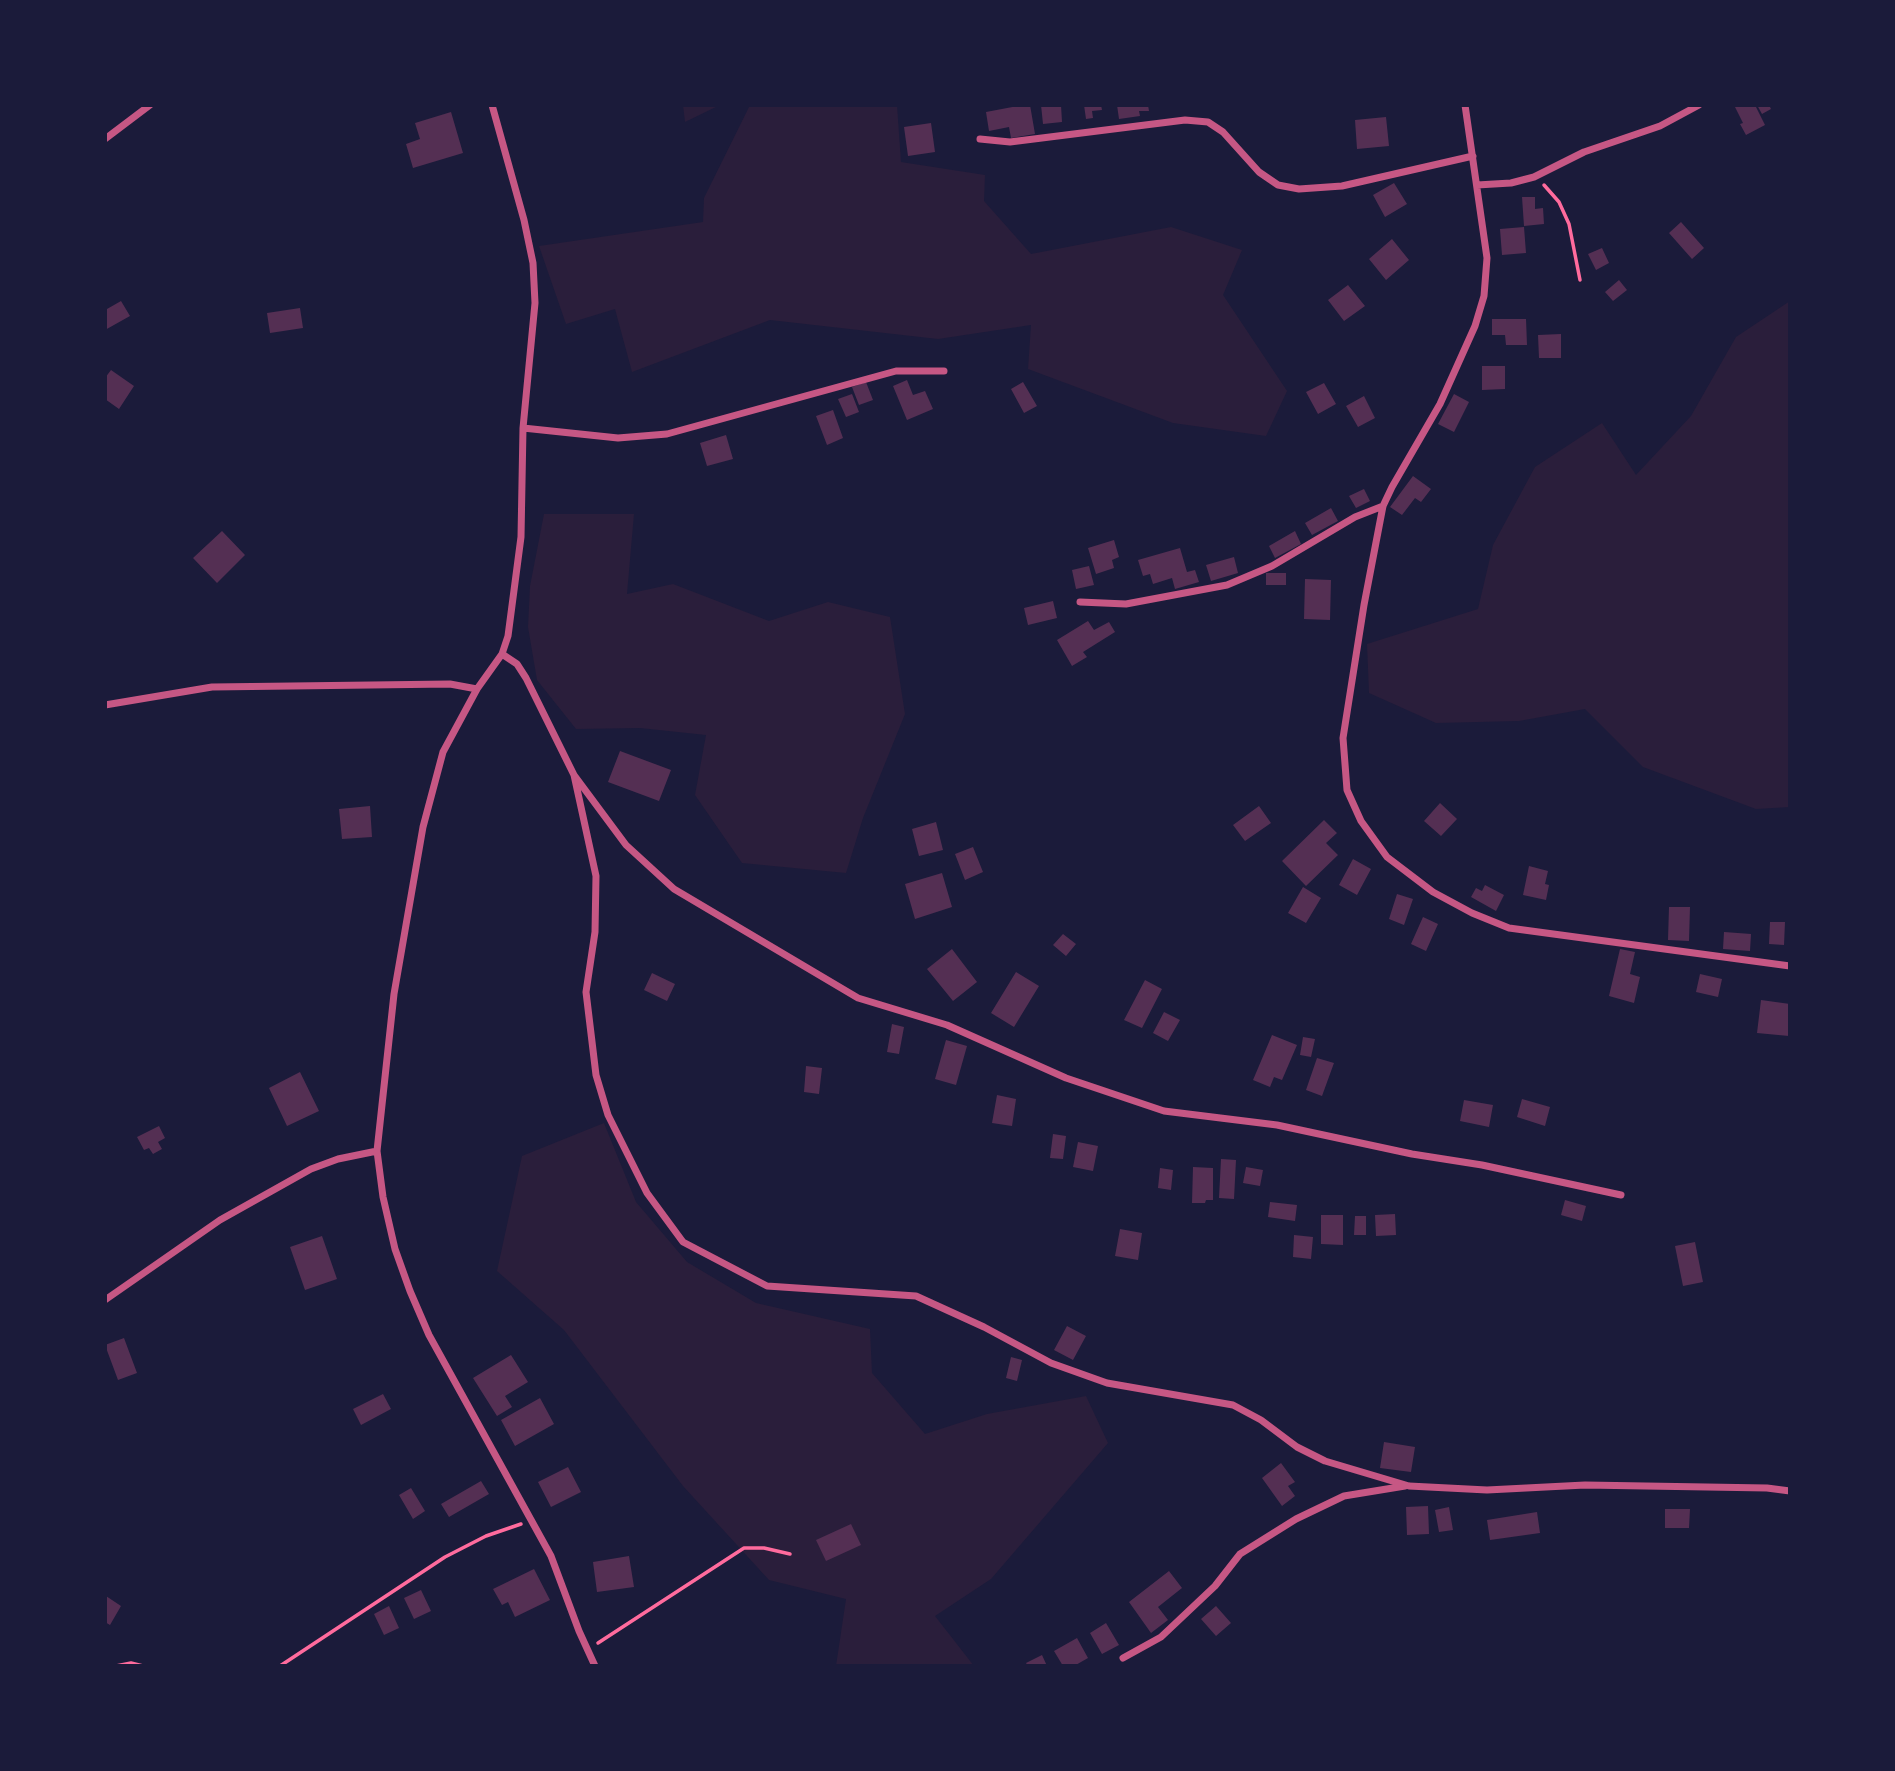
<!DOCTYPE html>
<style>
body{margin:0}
#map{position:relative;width:1895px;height:1771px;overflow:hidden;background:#1b1b3a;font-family:Jost,sans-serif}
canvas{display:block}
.frame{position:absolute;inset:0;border:107px solid #1b1b3a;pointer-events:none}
</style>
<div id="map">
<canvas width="1895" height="1771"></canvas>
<div class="frame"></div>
</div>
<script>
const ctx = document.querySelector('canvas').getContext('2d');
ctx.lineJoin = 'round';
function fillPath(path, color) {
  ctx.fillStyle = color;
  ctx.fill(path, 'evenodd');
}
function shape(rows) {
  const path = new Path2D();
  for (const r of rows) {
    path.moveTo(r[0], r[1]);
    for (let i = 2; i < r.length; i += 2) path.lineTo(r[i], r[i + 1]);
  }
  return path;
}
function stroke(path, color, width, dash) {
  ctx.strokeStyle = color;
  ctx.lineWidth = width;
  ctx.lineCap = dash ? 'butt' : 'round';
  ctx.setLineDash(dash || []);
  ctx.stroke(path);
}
const green = shape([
 [683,105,720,105,685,122],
 [750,105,897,105,901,162,985,175,984,201,1031,254,1171,227,1242,250,1223,295,1287,391,1266,436,1173,423,1028,369,1031,325,938,339,770,320,632,372,615,309,566,324,539,246,703,222,704,198],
 [1790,301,1790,807,1756,809,1643,767,1585,709,1519,721,1436,723,1369,693,1367,644,1478,609,1493,545,1535,467,1602,423,1636,475,1691,416,1736,337],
 [544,514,634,514,627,594,673,584,769,621,828,602,890,617,905,714,863,818,846,873,742,863,695,795,706,735,640,728,576,729,537,680,528,627,530,586],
 [604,1123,636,1202,687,1262,756,1303,870,1329,872,1373,925,1434,987,1414,1086,1396,1108,1443,991,1579,935,1616,974,1666,836,1666,846,1599,769,1580,683,1486,564,1330,497,1271,522,1156]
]);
const building = shape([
 [1023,105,1030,105,1035,134,1011,138,1009,127,989,131,986,112],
 [1041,105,1061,105,1062,122,1043,124],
 [1084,105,1101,105,1102,110,1092,111,1093,118,1086,119],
 [1117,105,1148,105,1149,111,1139,111,1140,116,1119,119],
 [1734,105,1755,105,1765,125,1746,135,1740,124,1743,123],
 [1757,105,1769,105,1771,109,1762,114],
 [451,112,463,153,413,168,406,144,420,139,415,123],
 [1386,117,1389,146,1357,149,1355,120],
 [931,123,935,152,908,156,904,127],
 [1394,183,1407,204,1385,217,1373,195],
 [1522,197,1535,197,1535,209,1543,208,1544,224,1524,226],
 [1681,222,1704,248,1692,259,1669,233],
 [1524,227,1526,253,1502,255,1500,229],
 [1392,239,1409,260,1386,280,1369,259],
 [1602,248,1609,263,1596,270,1588,254],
 [1619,280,1627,290,1613,301,1605,292],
 [1348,285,1365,306,1344,321,1328,300],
 [121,301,130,316,105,330,105,306,107,309],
 [300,308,303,328,270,333,267,313],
 [1492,319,1526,319,1527,345,1506,345,1505,335,1492,335],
 [1561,334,1561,358,1539,358,1538,335],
 [1482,366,1505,366,1505,389,1482,390],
 [111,370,134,386,119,409,105,399,105,378],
 [907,380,913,395,925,391,933,409,907,420,893,386],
 [866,382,873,400,859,405,852,387],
 [1023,382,1037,406,1024,413,1011,389],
 [1324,383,1336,404,1318,414,1306,392],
 [852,394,859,412,846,417,838,399],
 [1454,394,1469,402,1454,432,1438,424],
 [1364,396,1375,418,1358,427,1346,406],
 [833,410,843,438,827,445,816,416],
 [726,435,733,459,707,466,700,443],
 [1413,476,1431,489,1421,502,1415,498,1402,515,1390,507],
 [1364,489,1370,501,1356,508,1349,496],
 [1331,508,1338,521,1312,535,1305,523],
 [222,531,245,555,217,583,193,558],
 [1295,531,1301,544,1275,558,1269,546],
 [1114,540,1119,557,1112,560,1114,568,1096,574,1088,548],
 [1180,548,1187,572,1195,570,1199,582,1175,589,1172,578,1153,584,1150,574,1143,576,1138,560],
 [1234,557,1238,573,1211,581,1206,565],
 [1089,566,1094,585,1076,589,1072,570],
 [1266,573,1286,573,1286,585,1266,585],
 [1305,579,1331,580,1330,620,1304,619],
 [1053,601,1057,618,1028,625,1024,608],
 [1088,621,1094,630,1109,622,1115,632,1083,652,1087,657,1072,666,1057,640],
 [620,751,671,770,659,801,608,782],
 [1440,803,1457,819,1441,836,1424,821],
 [370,806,372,837,342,839,339,809],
 [1259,806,1271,823,1245,841,1233,825],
 [1324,820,1337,833,1326,843,1338,855,1306,886,1282,861],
 [936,822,943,850,919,856,912,829],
 [973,847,983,872,965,880,955,854],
 [1353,859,1371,869,1357,895,1339,885],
 [1529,866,1548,871,1545,884,1549,885,1546,900,1523,895],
 [942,873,952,907,915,919,905,884],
 [1485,885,1504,895,1496,911,1471,897,1476,888,1482,891],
 [1303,887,1321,898,1306,923,1288,913],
 [1397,894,1413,899,1404,925,1389,919],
 [1669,907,1690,907,1689,941,1668,940],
 [1423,917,1438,924,1426,951,1411,944],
 [1770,922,1785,922,1784,945,1769,944],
 [1724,932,1751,934,1750,951,1723,949],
 [1063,934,1076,944,1066,956,1053,945],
 [952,949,977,982,953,1001,927,969],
 [1620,949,1635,952,1630,974,1640,977,1634,1003,1609,996],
 [1016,972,1039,986,1014,1027,991,1013],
 [652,973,675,984,667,1001,644,990],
 [1700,974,1722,979,1718,997,1696,992],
 [1145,980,1162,989,1142,1028,1124,1020],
 [1761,1000,1790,1004,1789,1036,1757,1033],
 [1164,1012,1180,1020,1168,1041,1153,1033],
 [892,1024,904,1027,899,1054,887,1052],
 [1272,1035,1297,1045,1282,1080,1274,1077,1270,1087,1253,1080],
 [1303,1037,1315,1039,1311,1057,1300,1055],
 [946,1040,967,1046,956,1085,935,1079],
 [1317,1058,1334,1063,1322,1096,1306,1090],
 [806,1066,822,1068,819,1094,804,1092],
 [300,1072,319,1111,287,1126,269,1088],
 [997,1095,1016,1099,1012,1126,992,1123],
 [1522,1099,1550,1107,1545,1126,1517,1117],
 [1464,1100,1493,1105,1489,1127,1460,1121],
 [159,1126,165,1138,158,1142,162,1149,153,1154,149,1148,144,1150,137,1137],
 [1053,1134,1066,1136,1063,1159,1050,1158],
 [1078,1142,1098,1146,1093,1171,1073,1167],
 [1221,1159,1236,1160,1234,1199,1219,1198],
 [1193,1167,1213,1168,1213,1200,1206,1200,1205,1203,1192,1203],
 [1246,1167,1263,1170,1260,1186,1243,1183],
 [1160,1168,1173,1170,1171,1190,1158,1188],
 [1565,1200,1586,1206,1582,1221,1561,1215],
 [1270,1202,1297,1205,1295,1221,1268,1217],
 [1395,1214,1396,1235,1376,1236,1375,1215],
 [1321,1215,1343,1215,1343,1245,1321,1244],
 [1355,1216,1366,1216,1366,1235,1354,1235],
 [1120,1229,1142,1233,1138,1260,1115,1256],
 [1294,1235,1313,1237,1311,1259,1293,1257],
 [322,1236,337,1279,305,1290,290,1247],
 [1695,1242,1703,1282,1683,1286,1675,1246],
 [1067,1326,1086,1336,1073,1360,1054,1350],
 [124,1338,137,1373,118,1380,105,1345],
 [511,1355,528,1382,505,1396,512,1407,497,1416,473,1378],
 [1011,1357,1022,1360,1017,1381,1006,1378],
 [383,1394,391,1409,361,1425,353,1409],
 [540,1398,554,1424,515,1446,501,1420],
 [1384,1442,1415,1447,1411,1472,1380,1468],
 [1281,1463,1295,1482,1288,1486,1295,1496,1282,1506,1262,1478],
 [568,1467,581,1492,551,1507,538,1482],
 [481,1481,489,1494,449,1517,441,1504],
 [411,1488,425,1511,413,1519,399,1495],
 [1428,1506,1429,1534,1407,1535,1406,1507],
 [1449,1507,1453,1530,1439,1532,1435,1510],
 [1665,1509,1690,1509,1689,1528,1665,1528],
 [1537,1512,1540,1533,1490,1540,1487,1520],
 [851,1524,861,1545,826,1561,816,1540],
 [629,1556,634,1587,597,1592,593,1562],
 [534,1569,550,1600,515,1617,508,1602,502,1605,493,1589],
 [1169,1571,1182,1588,1158,1607,1168,1620,1151,1633,1129,1602],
 [421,1590,431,1611,414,1619,404,1598],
 [106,1596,121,1606,110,1625,105,1622],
 [389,1606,399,1628,384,1635,374,1614],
 [1216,1606,1231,1623,1216,1636,1201,1619],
 [1106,1623,1119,1645,1102,1654,1090,1633],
 [1077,1638,1088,1658,1074,1666,1063,1666,1054,1651],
 [1042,1655,1047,1666,1028,1666,1026,1663]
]);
const path = shape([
 [1544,185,1559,202,1569,224,1580,280],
 [598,1643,744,1548,764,1548,790,1554],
 [116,1666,131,1663,143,1666],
 [280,1666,445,1557,486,1536,521,1524]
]);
const minor = shape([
 [492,105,524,220,533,263,535,303,523,428,521,537,508,636,502,654,477,689,443,752,423,827,394,994,377,1151,383,1197,395,1249,410,1291,429,1335,551,1556,579,1631,595,1666],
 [1465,105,1487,258,1484,296,1475,326,1440,404,1392,487,1383,506,1364,605,1343,738,1347,790,1361,821,1387,857,1433,892,1472,913,1509,928,1790,966],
 [105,139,150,105],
 [980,139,1010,142,1185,120,1208,122,1223,132,1259,172,1278,185,1299,189,1342,186,1473,156],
 [1477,185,1511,183,1534,177,1584,152,1660,126,1699,105],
 [523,428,618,438,667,434,896,371,944,371],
 [1080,602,1126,604,1227,585,1272,566,1355,517,1383,506],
 [502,654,517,664,526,678,574,775,626,845,674,889,858,998,947,1025,1066,1078,1164,1111,1277,1125,1412,1154,1482,1165,1621,1195],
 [105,705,212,687,450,684,477,689],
 [574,775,596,876,595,932,586,992,596,1075,608,1115,647,1193,683,1242,767,1286,916,1296,984,1327,1051,1363,1107,1383,1233,1405,1261,1420,1297,1447,1325,1461,1409,1486,1487,1490,1585,1485,1767,1488,1790,1491],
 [105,1300,220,1220,311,1169,338,1159,377,1151],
 [1123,1658,1161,1637,1215,1586,1240,1554,1296,1519,1344,1496,1405,1486]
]);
fillPath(green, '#2a1e3b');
fillPath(building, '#542f53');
stroke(path, '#ff6b9d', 3.5);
stroke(minor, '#c65784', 7);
</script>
